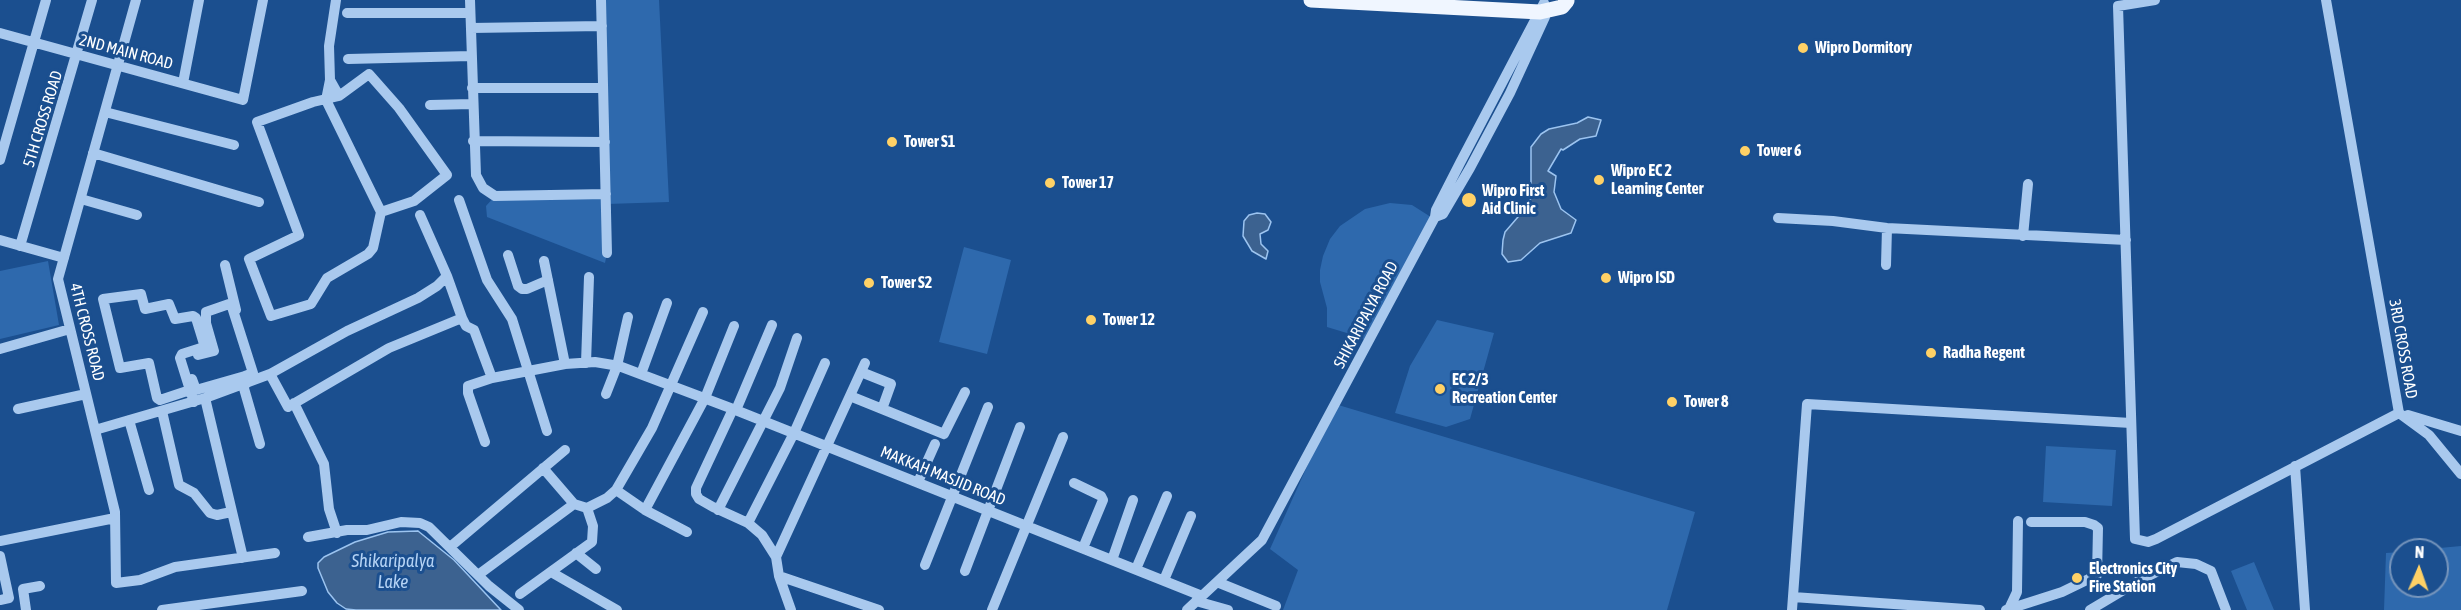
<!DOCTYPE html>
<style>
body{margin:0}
#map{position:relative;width:2461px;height:610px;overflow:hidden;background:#1b4f8f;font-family:"Asap Condensed",sans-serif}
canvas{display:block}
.north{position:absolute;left:2389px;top:538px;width:60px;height:60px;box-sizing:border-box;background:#1b4f8f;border:2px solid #7695bc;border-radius:50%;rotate:2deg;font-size:16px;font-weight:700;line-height:24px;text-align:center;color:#fff}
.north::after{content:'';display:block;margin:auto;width:21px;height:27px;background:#ffd166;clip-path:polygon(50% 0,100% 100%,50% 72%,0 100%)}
</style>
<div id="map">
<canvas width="2461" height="610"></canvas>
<div class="north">N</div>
</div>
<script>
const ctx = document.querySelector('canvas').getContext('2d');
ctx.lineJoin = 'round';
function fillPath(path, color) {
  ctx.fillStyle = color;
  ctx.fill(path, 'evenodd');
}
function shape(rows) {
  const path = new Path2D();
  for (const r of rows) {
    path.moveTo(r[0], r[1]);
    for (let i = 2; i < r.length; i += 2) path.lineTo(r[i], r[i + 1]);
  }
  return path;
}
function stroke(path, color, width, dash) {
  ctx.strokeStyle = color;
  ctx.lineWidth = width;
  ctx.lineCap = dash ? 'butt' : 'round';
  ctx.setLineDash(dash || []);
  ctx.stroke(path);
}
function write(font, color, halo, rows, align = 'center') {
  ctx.font = font + ' "Asap Condensed",sans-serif';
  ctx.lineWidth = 6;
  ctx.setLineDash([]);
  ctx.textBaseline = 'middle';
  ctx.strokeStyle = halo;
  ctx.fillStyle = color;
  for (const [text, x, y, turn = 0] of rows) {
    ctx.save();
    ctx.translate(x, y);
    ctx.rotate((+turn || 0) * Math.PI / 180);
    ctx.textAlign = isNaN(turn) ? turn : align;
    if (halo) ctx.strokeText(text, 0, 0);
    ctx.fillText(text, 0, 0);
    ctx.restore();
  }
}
const green = shape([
 [601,0,659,0,669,202,607,204,607,253,605,263,487,217,486,206,495,196,606,194],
 [1390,203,1412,205,1434,219,1368,343,1360,337,1327,327,1327,308,1320,282,1320,270,1323,256,1330,239,1340,226,1365,209],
 [964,247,1011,260,987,354,939,342],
 [48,261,59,325,0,339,0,271],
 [1437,320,1494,333,1470,419,1446,427,1395,413,1410,366],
 [1335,404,1695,512,1667,610,1283,610,1298,570,1270,549],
 [2046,446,2116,450,2112,506,2043,502],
 [2461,546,2461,610,2384,610,2386,553,2401,552,2401,586,2437,586,2437,550,2418,550],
 [2254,562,2274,610,2247,610,2231,571]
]);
const water = shape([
 [1588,117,1601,120,1596,136,1580,139,1563,150,1561,149,1548,171,1556,176,1554,192,1561,209,1576,220,1571,233,1540,243,1521,260,1508,262,1502,254,1503,240,1505,232,1524,210,1531,198,1531,147,1541,134,1549,129,1577,123,1588,117],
 [1257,213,1265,214,1271,222,1268,230,1260,234,1261,244,1268,251,1266,259,1252,251,1243,236,1244,221,1249,215,1257,213],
 [418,531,454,560,501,610,356,610,346,609,337,603,328,592,318,568,318,563,324,557,355,542,388,532,418,531]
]);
const minor = shape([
 [136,0,58,279,115,512,116,583,140,580,175,567,275,553],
 [470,0,476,175,483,188,495,196,606,194],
 [601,0,607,253],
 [2155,0,2118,6,2135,539,2148,542,2156,539,2399,413],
 [2326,0,2399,413],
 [347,13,470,13],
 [471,28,602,26],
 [0,33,243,100,263,0],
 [348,59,471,56],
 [369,74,399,108,447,175,414,201,381,212,373,248,368,254,327,278,311,304,271,316,249,259,299,235,257,122,313,102,339,96,369,74],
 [330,80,329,46,336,0],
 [183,83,199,0],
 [472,88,603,88],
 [339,96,330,80,326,100,381,212],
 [430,105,472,104],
 [105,112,234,145],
 [473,141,605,142],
 [93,153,259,202],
 [0,160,46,0],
 [81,199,137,215],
 [459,200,487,280,512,319,547,431],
 [420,215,447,276],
 [1435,217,1443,214,1470,168,1510,93,1545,17],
 [1778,218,1833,221,1887,228,2126,240],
 [2023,236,2028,184],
 [0,240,64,258],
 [20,246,92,0],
 [508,255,518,286,522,289,527,289,548,280],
 [544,261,565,364],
 [225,265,236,310],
 [1886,265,1887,228],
 [0,349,70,329],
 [198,355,214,351,206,323,206,312,229,304,232,307,253,373,245,376,247,383],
 [586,363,589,277],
 [861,372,891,384,882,409],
 [270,374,288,407,389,348,462,318],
 [641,374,667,303],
 [192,379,196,390,245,376],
 [243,385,260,444],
 [190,390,160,400,157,398,149,363,120,368,103,299,141,294,145,309,169,304,175,319,193,316,196,318,204,344,204,347,182,354,180,358,190,390,194,402],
 [606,394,617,366,628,317],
 [850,396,944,434,965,392],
 [205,398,243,558],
 [294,403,324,464,329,509,337,533],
 [18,409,86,394],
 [733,409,696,488,696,494,699,499,713,507,748,523,762,535,776,557,779,576,791,610],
 [736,410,772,325],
 [162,411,179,485,194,493,210,513,217,515,231,512],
 [2399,413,2429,435,2461,474],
 [2408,415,2461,431],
 [129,420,149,490],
 [95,430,205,398,270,374,347,331,418,298,437,286,447,276,462,318,466,326,474,330,492,378,565,364,595,362,619,366,733,409,1202,596],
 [485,442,468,393,468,386,492,378],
 [2295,466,2305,610],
 [543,468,574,504,587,508,607,498,616,490,652,428,703,312],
 [918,482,935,444],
 [1074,483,1101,496,1103,500,1083,548],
 [616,490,645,510,687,532],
 [645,510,705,398,734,326],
 [718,510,780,388,797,338],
 [748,523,794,433,825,363],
 [308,537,347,530,367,530,401,522,420,523,429,527,489,586,519,610],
 [0,541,115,518],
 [450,547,565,450],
 [576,553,596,569],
 [0,556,9,598,0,600],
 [776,557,865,363],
 [1112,560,1133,500],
 [925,565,988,407],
 [1136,569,1167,496],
 [965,571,1020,427],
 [551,572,617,610],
 [478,575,574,504],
 [779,576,879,610],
 [1164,580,1191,516],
 [1217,582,1276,606],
 [520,594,592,542,593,526,587,508],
 [1793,597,1980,610],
 [1196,601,1228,610],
 [2009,609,2062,592,2097,575,2098,528,2094,525,2085,522,2031,522],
 [26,610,23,589,40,586],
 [162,610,302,591],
 [992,610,1063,437],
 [1187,610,1262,540,1435,217,1436,210,1460,163,1544,3],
 [1792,610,1807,404,2131,423],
 [2006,610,2009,609,2017,592,2018,521],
 [2090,610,2142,579,2177,562,2196,564,2211,571,2226,610]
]);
const major = shape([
 [1311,0,1540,12,1562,7,1567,1]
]);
const markers = [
 [1803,48,6,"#ffd166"],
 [892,142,6,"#ffd166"],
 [1745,151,6,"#ffd166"],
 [1599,180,6,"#ffd166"],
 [1050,183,6,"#ffd166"],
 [1469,200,8,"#ffd166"],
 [1606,278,6,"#ffd166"],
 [869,283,6,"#ffd166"],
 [1091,320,6,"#ffd166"],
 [1931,353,6,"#ffd166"],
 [1440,389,6,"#ffd166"],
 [1672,402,6,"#ffd166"],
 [2077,578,6,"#ffd166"]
];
const poiNames = [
 ["Wipro Dormitory",1815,48],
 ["Tower S1",904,142],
 ["Tower 6",1757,151],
 ["Wipro EC 2",1611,171],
 ["Learning Center",1611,189],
 ["Tower 17",1062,183],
 ["Wipro First",1482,191],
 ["Aid Clinic",1482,209],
 ["Wipro ISD",1618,278],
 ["Tower S2",881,283],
 ["Tower 12",1103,320],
 ["Radha Regent",1943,353],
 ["EC 2/3",1452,380],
 ["Recreation Center",1452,398],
 ["Tower 8",1684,402],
 ["Electronics City",2089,569],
 ["Fire Station",2089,587]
];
const streetNames = [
 ["2ND MAIN ROAD",126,52,15],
 ["5TH CROSS ROAD",43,119,-73],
 ["SHIKARIPALYA ROAD",1366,315,-62],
 ["4TH CROSS ROAD",87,332,76],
 ["3RD CROSS ROAD",2403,349,80],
 ["MAKKAH MASJID ROAD",943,476,22]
];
const waterNames = [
 ["Shikaripalya",393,561],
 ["Lake",393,582]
];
fillPath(green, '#2e69ad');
fillPath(water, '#3c6290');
stroke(water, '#9cc4f0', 1.5);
stroke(minor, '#a9c9ee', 10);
stroke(major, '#f0f6ff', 15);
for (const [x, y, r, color] of markers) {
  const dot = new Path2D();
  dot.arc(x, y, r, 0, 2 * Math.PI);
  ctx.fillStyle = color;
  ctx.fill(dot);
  stroke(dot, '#1b4f8f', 2);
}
write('bold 16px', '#fff', '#1b4f8f', poiNames, 'left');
write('16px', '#fff', '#1b4f8f', streetNames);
write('italic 18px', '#b5d3f5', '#1b4f8f', waterNames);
</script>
